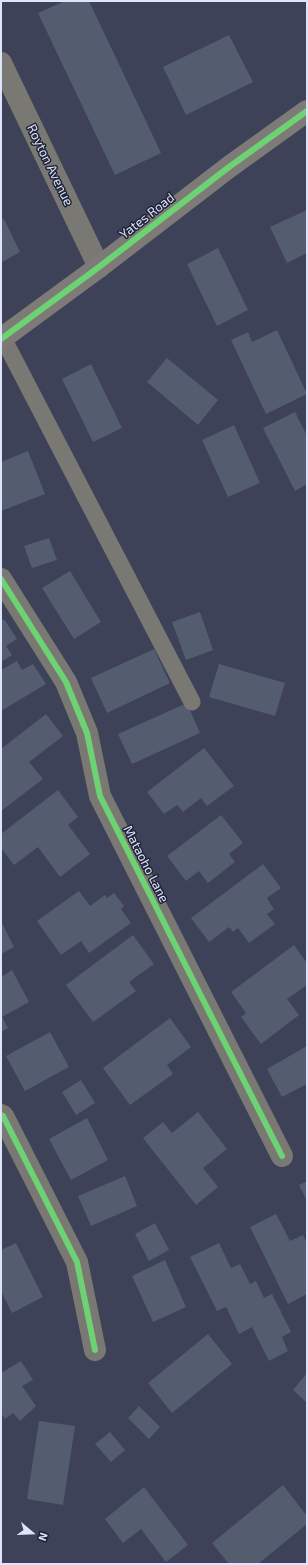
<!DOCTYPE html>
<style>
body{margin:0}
#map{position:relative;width:308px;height:1565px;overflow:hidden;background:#3d4259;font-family:"Exo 2",sans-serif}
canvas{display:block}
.frame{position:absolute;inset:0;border:2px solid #dee4fa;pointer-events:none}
.north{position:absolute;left:12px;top:1513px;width:40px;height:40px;-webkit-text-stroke:3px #1e2337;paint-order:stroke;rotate:109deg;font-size:11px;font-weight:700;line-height:16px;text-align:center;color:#dee4fa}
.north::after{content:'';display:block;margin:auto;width:14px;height:18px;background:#dee4fa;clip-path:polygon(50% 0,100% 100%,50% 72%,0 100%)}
</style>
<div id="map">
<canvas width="308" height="1565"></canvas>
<div class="frame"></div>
<div class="north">N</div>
</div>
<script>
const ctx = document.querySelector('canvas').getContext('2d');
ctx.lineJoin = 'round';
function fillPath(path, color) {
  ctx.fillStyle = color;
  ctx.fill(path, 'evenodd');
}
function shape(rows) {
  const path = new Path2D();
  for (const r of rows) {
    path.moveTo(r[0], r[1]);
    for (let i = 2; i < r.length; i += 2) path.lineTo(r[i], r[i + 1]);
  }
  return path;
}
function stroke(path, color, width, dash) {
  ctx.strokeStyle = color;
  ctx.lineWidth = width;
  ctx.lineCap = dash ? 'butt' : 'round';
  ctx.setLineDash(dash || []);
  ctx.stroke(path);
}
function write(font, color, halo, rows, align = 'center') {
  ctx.font = font + ' "Exo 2",sans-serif';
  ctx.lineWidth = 3;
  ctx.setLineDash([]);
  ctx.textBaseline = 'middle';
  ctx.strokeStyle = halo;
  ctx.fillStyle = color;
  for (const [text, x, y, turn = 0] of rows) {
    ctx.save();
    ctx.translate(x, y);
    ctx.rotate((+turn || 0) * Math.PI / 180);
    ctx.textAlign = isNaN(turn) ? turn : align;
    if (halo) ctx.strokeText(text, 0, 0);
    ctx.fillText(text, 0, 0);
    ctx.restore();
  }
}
const building = shape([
 [65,1,89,1,161,153,115,175,38,13],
 [229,35,253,82,186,115,163,67],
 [307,210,307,253,287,263,270,227],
 [4,219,20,252,2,262,1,220],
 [218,248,248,310,217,326,187,264],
 [277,330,307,394,266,414,231,340,248,332,252,342],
 [167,358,218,400,198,425,147,382],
 [91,364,122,428,93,442,62,379],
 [295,412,307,436,307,484,295,491,263,428],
 [234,425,260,483,228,497,202,440],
 [28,451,45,494,1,511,1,462],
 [49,538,57,560,32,568,24,546],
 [70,571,101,622,74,639,42,588],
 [200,612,213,650,186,660,172,622],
 [4,619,17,639,6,646,12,655,1,662,1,621],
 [154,649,170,683,107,713,91,678],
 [17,661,22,670,33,664,46,684,1,711,1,670],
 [219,664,285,683,275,716,209,697],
 [187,703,200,733,132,764,118,734],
 [46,714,63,736,29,762,43,779,1,811,1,749],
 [204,748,234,786,207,806,201,798,183,812,177,805,164,814,147,792],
 [58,790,78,817,68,825,90,854,60,877,38,847,14,865,1,848,1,834],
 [221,815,243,843,229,854,235,862,208,883,199,871,186,881,167,856],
 [263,864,281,888,267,898,274,909,267,914,275,924,249,943,238,928,233,932,229,927,209,942,191,918],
 [79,891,90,906,105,895,107,898,114,893,124,906,121,909,131,923,89,953,81,941,61,955,37,921],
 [1,921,14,947,1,954],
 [133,935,154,964,129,982,136,991,93,1022,66,985],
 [294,945,307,963,307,985,287,999,299,1015,261,1044,241,1017,246,1013,231,992],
 [12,970,29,1002,2,1017,8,1028,1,1032,1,977],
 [170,1018,191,1047,167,1065,173,1074,130,1105,103,1068],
 [50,1032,69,1067,25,1091,6,1056],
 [307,1046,307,1084,282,1097,267,1069],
 [81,1080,95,1103,76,1115,62,1092],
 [198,1112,227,1149,203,1168,218,1187,196,1205,143,1138,163,1122,172,1133],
 [87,1118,108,1160,71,1180,49,1139],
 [125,1176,137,1206,91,1226,78,1196],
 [307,1181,307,1201,299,1185],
 [276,1214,290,1241,303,1235,307,1243,307,1294,288,1304,250,1227],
 [155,1223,169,1250,149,1261,135,1234],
 [16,1243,43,1297,12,1313,1,1291,1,1250],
 [219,1243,231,1268,240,1264,250,1284,256,1281,264,1298,272,1294,291,1332,282,1337,288,1351,269,1361,252,1327,239,1334,226,1307,217,1311,190,1257],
 [165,1260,186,1307,153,1322,132,1276],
 [208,1334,232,1364,172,1413,148,1383],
 [21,1361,33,1380,22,1386,36,1406,20,1421,13,1413,5,1419,1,1413,1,1373],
 [307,1373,307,1403,293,1390],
 [139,1406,160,1427,149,1439,128,1418],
 [39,1421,75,1426,63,1505,27,1499],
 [110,1432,125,1450,111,1462,95,1444],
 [283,1485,307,1516,307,1524,258,1564,229,1564,212,1543],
 [144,1487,188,1545,166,1562,141,1529,123,1543,105,1519]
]);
const lane = shape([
 [3,338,192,702]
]);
const street = shape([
 [1,63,99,267],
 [1,579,66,682,87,733,100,796,282,1156],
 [1,1115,3,1116,77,1262,95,1350]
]);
const secondary = shape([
 [1,339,99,267,229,167,307,111]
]);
const cycleway = shape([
 [1,339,99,267,229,167,307,111],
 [1,579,66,682,87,733,100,796,282,1156],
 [1,1115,3,1116,77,1262,95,1350]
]);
const streetNames = [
 ["Royton Avenue",50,165,64],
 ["Yates Road",147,216,-38],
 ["Mataoho Lane",146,864,63]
];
fillPath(building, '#535d6f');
stroke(lane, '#7a7872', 17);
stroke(street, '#7a7872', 22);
stroke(secondary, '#7d7a77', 22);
stroke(cycleway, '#6cd273', 6);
write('13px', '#dee4fa', '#1e2337', streetNames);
</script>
